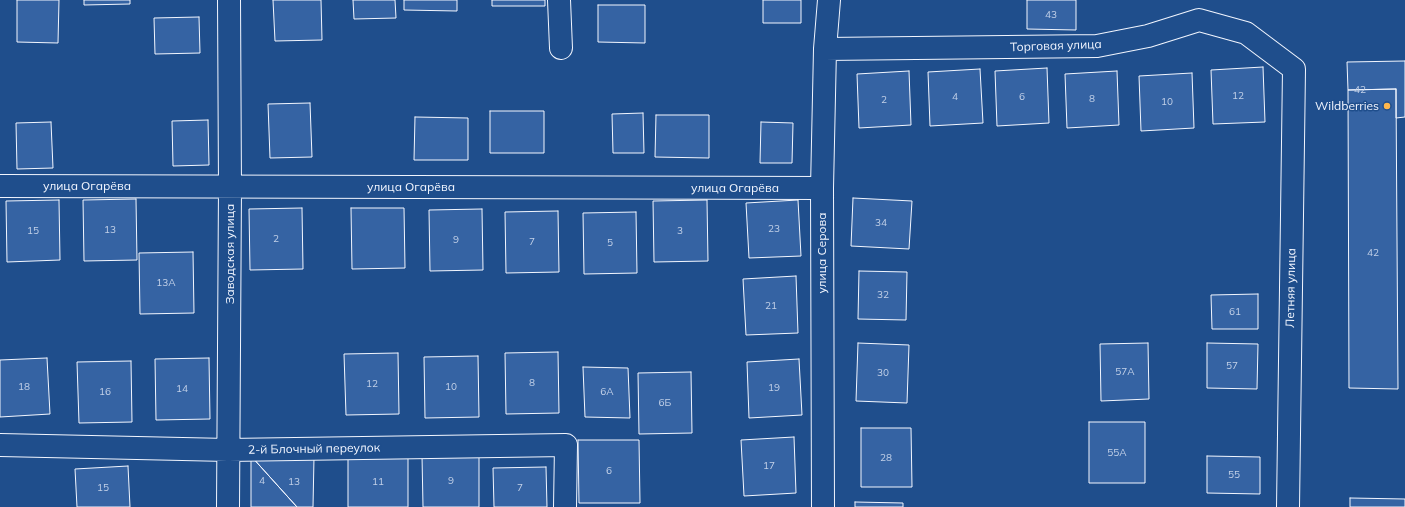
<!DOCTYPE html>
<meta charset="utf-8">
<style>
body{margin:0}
canvas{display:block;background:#1f4e8c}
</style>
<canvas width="1405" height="507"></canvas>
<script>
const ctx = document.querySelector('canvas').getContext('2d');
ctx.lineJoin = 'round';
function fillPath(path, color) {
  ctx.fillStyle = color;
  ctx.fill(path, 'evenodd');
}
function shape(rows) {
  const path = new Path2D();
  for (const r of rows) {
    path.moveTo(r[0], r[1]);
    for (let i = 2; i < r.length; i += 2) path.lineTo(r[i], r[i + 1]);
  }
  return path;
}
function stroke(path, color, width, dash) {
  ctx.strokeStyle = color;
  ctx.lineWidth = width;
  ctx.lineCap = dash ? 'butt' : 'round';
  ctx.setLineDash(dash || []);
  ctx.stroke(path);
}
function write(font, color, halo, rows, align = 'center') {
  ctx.font = font + ' Mulish,sans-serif';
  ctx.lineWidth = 3;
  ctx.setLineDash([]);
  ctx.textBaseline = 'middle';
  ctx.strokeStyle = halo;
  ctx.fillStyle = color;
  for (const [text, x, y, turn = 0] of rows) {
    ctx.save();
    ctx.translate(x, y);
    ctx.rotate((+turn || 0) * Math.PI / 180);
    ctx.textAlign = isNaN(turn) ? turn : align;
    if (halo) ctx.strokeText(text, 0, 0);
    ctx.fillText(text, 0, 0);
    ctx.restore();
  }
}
const building = shape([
 [17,0,59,0,58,43,17,42,17,0],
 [84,0,130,0,130,4,84,5,84,0],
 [273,0,321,0,322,40,275,41,273,0],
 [353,0,395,0,396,18,354,19,353,0],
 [404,0,457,0,457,11,404,10,404,0],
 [492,0,545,0,545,6,492,6,492,0],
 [763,0,801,0,801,23,763,23,763,0],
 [1027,0,1076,0,1076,30,1027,29,1027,0],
 [598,5,645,5,645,43,598,42,598,5],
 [199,17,200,53,155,54,154,18,199,17],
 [1405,61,1405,117,1396,118,1396,89,1348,90,1347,62,1405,61],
 [1263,67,1265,122,1213,124,1211,70,1263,67],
 [1047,68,1049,123,997,126,995,71,1047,68],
 [980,69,983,123,930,126,928,72,980,69],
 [909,71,911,125,859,128,857,74,909,71],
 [1117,71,1119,125,1067,128,1065,74,1117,71],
 [1192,73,1194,128,1141,131,1139,76,1192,73],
 [1396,89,1398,389,1349,388,1348,90,1396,89],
 [310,103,312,157,270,158,268,104,310,103],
 [490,111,544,111,544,153,490,153,490,111],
 [643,113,644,153,613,153,612,114,643,113],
 [656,115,709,115,709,158,655,157,656,115],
 [415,117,468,118,468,160,414,160,415,117],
 [208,120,209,165,173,166,172,121,208,120],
 [51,122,53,168,17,169,16,123,51,122],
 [761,122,793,123,792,163,760,163,761,122],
 [853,198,912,201,909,249,851,246,853,198],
 [136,199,137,260,84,261,83,200,136,199],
 [59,200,60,260,7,262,6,201,59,200],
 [707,200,708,261,654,262,653,201,707,200],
 [798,200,801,256,749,258,746,203,798,200],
 [302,208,303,269,250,270,249,209,302,208],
 [351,208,404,208,405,268,352,269,351,208],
 [482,209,483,270,430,271,429,210,482,209],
 [558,211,559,272,506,273,505,212,558,211],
 [636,212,637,273,584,274,583,213,636,212],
 [193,252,194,313,140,314,139,253,193,252],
 [859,271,907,272,906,320,858,319,859,271],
 [796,276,798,333,746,335,743,279,796,276],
 [1258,294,1258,329,1212,329,1211,295,1258,294],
 [858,343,909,345,907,403,856,401,858,343],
 [1148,343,1149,399,1101,401,1100,344,1148,343],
 [1207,343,1258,344,1257,389,1207,388,1207,343],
 [558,352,559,413,506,414,505,353,558,352],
 [398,353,399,414,346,415,344,354,398,353],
 [478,356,479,417,425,418,424,357,478,356],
 [47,358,50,414,0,417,0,360,47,358],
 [209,358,210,419,156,420,155,359,209,358],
 [799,359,802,415,749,418,747,362,799,359],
 [131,361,132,422,79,423,77,362,131,361],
 [583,367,628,368,630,418,585,417,583,367],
 [691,372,692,433,639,434,638,373,691,372],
 [1089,422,1145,422,1145,483,1089,483,1089,422],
 [861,428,911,428,912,487,861,487,861,428],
 [794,437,796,493,744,496,741,440,794,437],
 [578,440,639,440,640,503,579,503,578,440],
 [479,455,479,507,423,507,422,456,479,455],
 [251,456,314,457,313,507,297,507,251,456],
 [251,456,297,507,251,507,251,456],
 [1207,456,1260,457,1260,494,1207,493,1207,456],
 [348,458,408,458,408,507,348,507,348,458],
 [128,466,130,507,77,507,75,469,128,466],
 [546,467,547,507,494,507,493,468,546,467],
 [1350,498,1405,499,1405,507,1350,507,1350,498],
 [855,502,903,503,903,507,855,507,855,502]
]);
const minor = shape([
 [559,0,561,48],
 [825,49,1097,46,1148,36,1199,20,1246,33,1294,69,1288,507],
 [0,186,822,188],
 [0,445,228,450,566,445,565,507],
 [228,507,230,187,229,0],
 [823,507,822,188,825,49,829,0]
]);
const markers = [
 [1387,106,4,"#ffb74d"]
];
const numberNames = [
 ["43",1051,15],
 ["42",1360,90],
 ["12",1238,96],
 ["4",955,97],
 ["6",1022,97],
 ["8",1092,99],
 ["2",884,100],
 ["10",1167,102],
 ["34",881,223],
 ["23",774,229],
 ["13",110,230],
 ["15",33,231],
 ["3",680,231],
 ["2",276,239],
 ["9",456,240],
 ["7",532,242],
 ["5",610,243],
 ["42",1373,253],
 ["13А",166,283],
 ["32",883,295],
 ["21",771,306],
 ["61",1235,312],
 ["57",1232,366],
 ["57А",1125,372],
 ["30",883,373],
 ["8",532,383],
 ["12",372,384],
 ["18",24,387],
 ["10",451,387],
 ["19",774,388],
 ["14",182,389],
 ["16",105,392],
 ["6А",607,392],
 ["6Б",665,403],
 ["55А",1117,453],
 ["28",886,458],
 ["17",769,466],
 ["6",609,471],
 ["55",1234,475],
 ["4",262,481],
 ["9",451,481],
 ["13",294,482],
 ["11",378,482],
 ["15",103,488],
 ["7",520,488]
];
const streetNames = [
 ["Торговая улица",1056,46,-2],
 ["улица Огарёва",87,186],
 ["улица Огарёва",411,187],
 ["улица Огарёва",735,188],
 ["улица Серова",822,253,-90],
 ["Заводская улица",230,254,-90],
 ["Летняя улица",1291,288,-89],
 ["2-й Блочный переулок",314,449,-1]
];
const poiNames = [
 ["Wildberries",1379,106]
];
fillPath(building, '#3563a3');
stroke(building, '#f2f6ff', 1);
stroke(minor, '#f2f6ff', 24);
stroke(minor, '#1f4e8c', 22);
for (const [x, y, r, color] of markers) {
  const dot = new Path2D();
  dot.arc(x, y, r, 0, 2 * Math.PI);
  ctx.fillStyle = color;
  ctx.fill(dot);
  stroke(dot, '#1f4e8c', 1.5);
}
write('10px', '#c3d1e8', null, numberNames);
write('12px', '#f2f6ff', '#1f4e8c', streetNames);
write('12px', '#f2f6ff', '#1f4e8c', poiNames, 'right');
</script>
